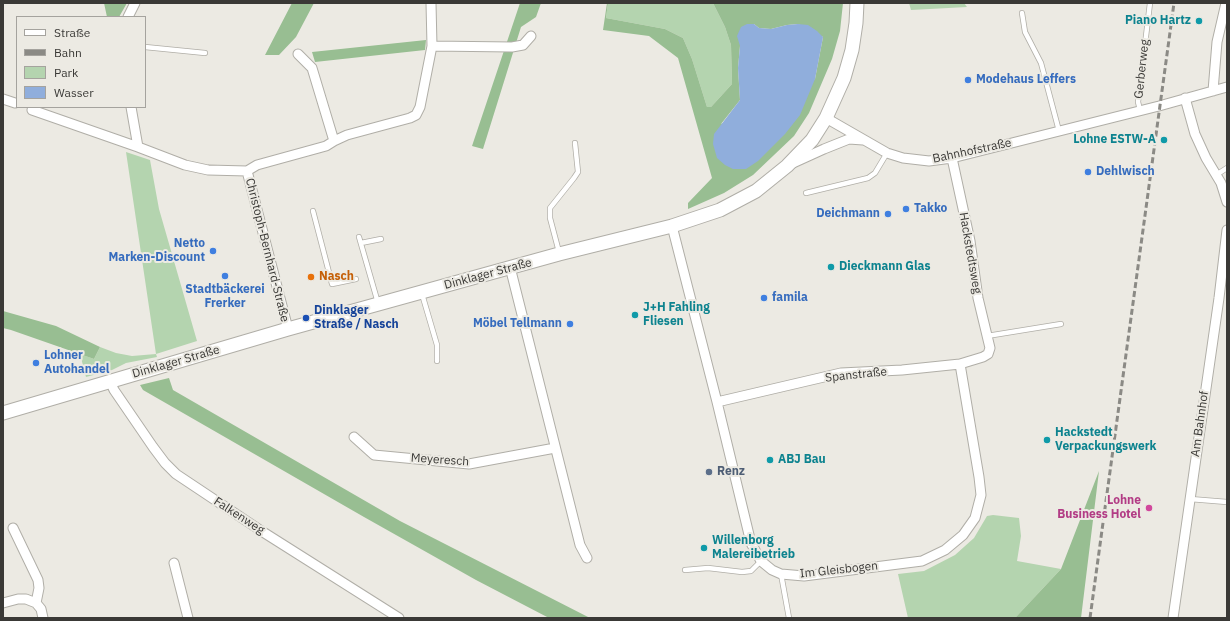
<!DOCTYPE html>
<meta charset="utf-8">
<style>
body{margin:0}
#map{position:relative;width:1230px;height:621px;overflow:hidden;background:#eceae3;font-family:"IBM Plex Sans",sans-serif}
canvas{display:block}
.frame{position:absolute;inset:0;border:4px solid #3a3936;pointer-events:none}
.legend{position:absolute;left:16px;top:16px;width:130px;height:92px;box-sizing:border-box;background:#eceae3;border:1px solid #a5a39e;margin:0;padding:5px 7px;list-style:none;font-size:12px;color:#3a3936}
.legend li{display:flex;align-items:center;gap:8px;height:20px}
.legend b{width:20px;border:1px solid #a5a39e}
</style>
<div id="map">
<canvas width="1230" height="621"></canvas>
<div class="frame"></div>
<ul class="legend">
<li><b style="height:5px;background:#fff"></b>Straße</li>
<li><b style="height:5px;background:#8b8a85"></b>Bahn</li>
<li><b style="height:11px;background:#b4d4af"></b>Park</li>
<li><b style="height:11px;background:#90aedc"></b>Wasser</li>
</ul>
</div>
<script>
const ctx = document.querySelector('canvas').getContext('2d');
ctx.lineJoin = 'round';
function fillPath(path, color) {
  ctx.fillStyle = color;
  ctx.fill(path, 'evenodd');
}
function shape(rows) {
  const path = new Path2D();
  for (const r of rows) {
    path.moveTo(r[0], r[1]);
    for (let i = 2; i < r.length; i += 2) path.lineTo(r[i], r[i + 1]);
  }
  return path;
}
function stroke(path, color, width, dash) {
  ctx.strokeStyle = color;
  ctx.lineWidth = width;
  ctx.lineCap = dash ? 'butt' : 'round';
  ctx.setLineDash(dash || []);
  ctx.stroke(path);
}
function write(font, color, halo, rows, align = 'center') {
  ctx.font = font + ' "IBM Plex Sans",sans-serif';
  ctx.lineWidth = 4;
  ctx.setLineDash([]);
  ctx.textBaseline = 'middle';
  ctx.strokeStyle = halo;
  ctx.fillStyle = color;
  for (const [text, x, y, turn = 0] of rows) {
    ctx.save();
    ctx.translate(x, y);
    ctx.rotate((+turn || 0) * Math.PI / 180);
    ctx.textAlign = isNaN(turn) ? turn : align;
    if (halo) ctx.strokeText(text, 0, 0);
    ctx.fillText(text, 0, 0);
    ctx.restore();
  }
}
const green = shape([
 [608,3,713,3,725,27,731,45,732,84,711,107,707,107,692,59,683,38,665,29,606,18],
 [909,3,964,3,967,7,911,10],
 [126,152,150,160,159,209,197,341,156,354,157,357,126,363,112,370,86,377,80,354,94,359,100,347,116,353,132,356,156,354],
 [993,515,1019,518,1021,536,1017,561,1061,569,1015,618,908,618,898,574,924,571,955,555,974,538,987,516]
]);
const forest = shape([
 [104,3,127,3,119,17,107,17],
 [292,3,314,3,296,37,279,55,265,55],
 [520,3,541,3,536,17,521,27,483,149,472,146],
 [607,3,608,3,606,18,665,29,683,38,692,59,707,107,711,107,732,84,731,45,725,27,713,3,843,3,840,31,832,59,809,113,794,136,753,175,724,193,688,209,688,203,712,178,678,58,649,36,603,30],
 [754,24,759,28,771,29,787,25,798,24,823,37,815,79,721,124,740,100,738,68,740,46],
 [426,40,425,50,315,62,312,52],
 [3,311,56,326,100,347,94,359,11,330,3,328],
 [169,378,173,390,400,521,590,618,549,618,476,580,364,517,143,390,140,385],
 [1099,471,1081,618,1015,618,1061,569]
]);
const water = shape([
 [747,24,754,24,759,28,771,29,787,25,798,24,808,25,817,31,823,37,815,79,800,115,785,134,758,161,746,169,733,169,725,165,717,158,713,144,714,134,740,100,738,68,740,46,737,36,741,27]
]);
const lane = shape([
 [1022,13,1025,32,1041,63,1059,131],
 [145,47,205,53],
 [1140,110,1138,102,1150,3],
 [1216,175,1227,168],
 [806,193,868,178,875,173,887,153],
 [313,211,332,284,356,279],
 [359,237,378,303],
 [361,243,381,239],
 [559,252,550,218,550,208,574,178,578,172,575,143],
 [422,294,437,345,437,361],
 [987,336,1061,324],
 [1190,499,1227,502],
 [685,570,708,568,742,572,751,571,761,561],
 [781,574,789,618]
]);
const street = shape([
 [128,17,135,3],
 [432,46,512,47,523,45,531,36],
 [298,54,312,68,334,141],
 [1213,91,1217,42,1226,3],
 [1185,98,1195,134,1206,158,1221,183,1227,202],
 [3,99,15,103],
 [131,107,138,147],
 [32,110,138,147,185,165,208,170,247,171],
 [826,118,887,153,903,158,929,161,952,158,1159,106,1227,87],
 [791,164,824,149,849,139,863,140],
 [672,226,717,402,751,543,761,561,772,570,781,574,804,576,922,561,945,550,963,535,975,518,981,495,979,477,960,364],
 [510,267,580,545,587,558],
 [288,329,247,171,257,165,326,146,334,141,347,135,410,118,416,115,420,107,432,46,431,3],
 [110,381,114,390,153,447,165,463,176,474,263,532,399,618],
 [717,402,841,373,902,370,960,364,983,357,988,354,990,348,978,298,970,241,952,158],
 [354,437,374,455,469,464,555,448],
 [13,528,38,580,39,588,36,603,41,609,43,618],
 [174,563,188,618],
 [3,603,18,599,26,599,36,603],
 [1173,618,1219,298,1227,230]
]);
const secondary = shape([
 [3,413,288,329,559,254,672,226,720,210,756,191,787,166,812,140,826,118,844,78,852,50,856,23,857,3]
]);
const rail = shape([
 [1090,618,1174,3]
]);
const markers = [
 [1199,21,4,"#0f9aa8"],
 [968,80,4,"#3f7fe0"],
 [1164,140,4,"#0f9aa8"],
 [1088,172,4,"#3f7fe0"],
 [906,209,4,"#3f7fe0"],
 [888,214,4,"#3f7fe0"],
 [213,251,4,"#3f7fe0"],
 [831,267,4,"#0f9aa8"],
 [225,276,4,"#3f7fe0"],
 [311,277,4,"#e8710a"],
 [764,298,4,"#3f7fe0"],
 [635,315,4,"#0f9aa8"],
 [306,318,4,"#1a4fb4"],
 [570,324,4,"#3f7fe0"],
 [36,363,4,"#3f7fe0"],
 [1047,440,4,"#0f9aa8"],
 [770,460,4,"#0f9aa8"],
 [709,472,4,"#5c6f8a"],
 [1149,508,4,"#d1479c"],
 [704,548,4,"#0f9aa8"]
];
const cultureNames = [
 ["Piano Hartz",1191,21,"right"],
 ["Lohne ESTW-A",1156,140,"right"],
 ["Dieckmann Glas",839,267],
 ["J+H Fahling",643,308],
 ["Fliesen",643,322],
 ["Hackstedt",1055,433],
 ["Verpackungswerk",1055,447],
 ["ABJ Bau",778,460],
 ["Willenborg",712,541],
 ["Malereibetrieb",712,555]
];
const streetNames = [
 ["Gerberweg",1142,69,-84],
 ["Bahnhofstraße",972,151,-12],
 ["Christoph-Bernhard-Straße",267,250,76],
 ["Hackstedtsweg",970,253,80],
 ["Dinklager Straße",488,274,-15],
 ["Dinklager Straße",176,362,-16],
 ["Spanstraße",856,375,-6],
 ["Am Bahnhof",1200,424,-82],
 ["Meyeresch",440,460,4],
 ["Falkenweg",239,516,33],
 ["Im Gleisbogen",839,570,-6]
];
const shopNames = [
 ["Modehaus Leffers",976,80],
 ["Dehlwisch",1096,172],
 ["Takko",914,209],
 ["Deichmann",880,214,"right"],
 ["Netto",205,244,"right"],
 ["Marken-Discount",205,258,"right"],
 ["Stadtbäckerei",225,290,"center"],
 ["Frerker",225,304,"center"],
 ["famila",772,298],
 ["Möbel Tellmann",562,324,"right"],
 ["Lohner",44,356],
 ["Autohandel",44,370]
];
const foodNames = [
 ["Nasch",319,277]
];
const transitNames = [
 ["Dinklager",314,311],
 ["Straße / Nasch",314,325]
];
const serviceNames = [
 ["Renz",717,472]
];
const hotelNames = [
 ["Lohne",1141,501],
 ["Business Hotel",1141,515]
];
fillPath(green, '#b4d4af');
fillPath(forest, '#98be92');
fillPath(water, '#90aedc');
stroke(lane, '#b0aea7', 6);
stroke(street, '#b0aea7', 11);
stroke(secondary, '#b0aea7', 15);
stroke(lane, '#fff', 4.5);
stroke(street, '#fff', 9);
stroke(secondary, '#fff', 13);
stroke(rail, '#8b8a85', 3, [6, 3]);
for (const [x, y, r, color] of markers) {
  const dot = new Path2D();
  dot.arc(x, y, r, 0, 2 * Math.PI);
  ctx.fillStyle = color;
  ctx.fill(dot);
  stroke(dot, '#eceae3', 1.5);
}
write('bold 12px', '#0d838f', '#eceae3', cultureNames, 'left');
write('12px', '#3a3936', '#eceae3', streetNames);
write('bold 12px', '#366cbe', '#eceae3', shopNames, 'left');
write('bold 12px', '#c56008', '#eceae3', foodNames, 'left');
write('bold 12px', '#164399', '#eceae3', transitNames, 'left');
write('bold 12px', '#4e5e75', '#eceae3', serviceNames, 'left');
write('bold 12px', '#b23c85', '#eceae3', hotelNames, 'right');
</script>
